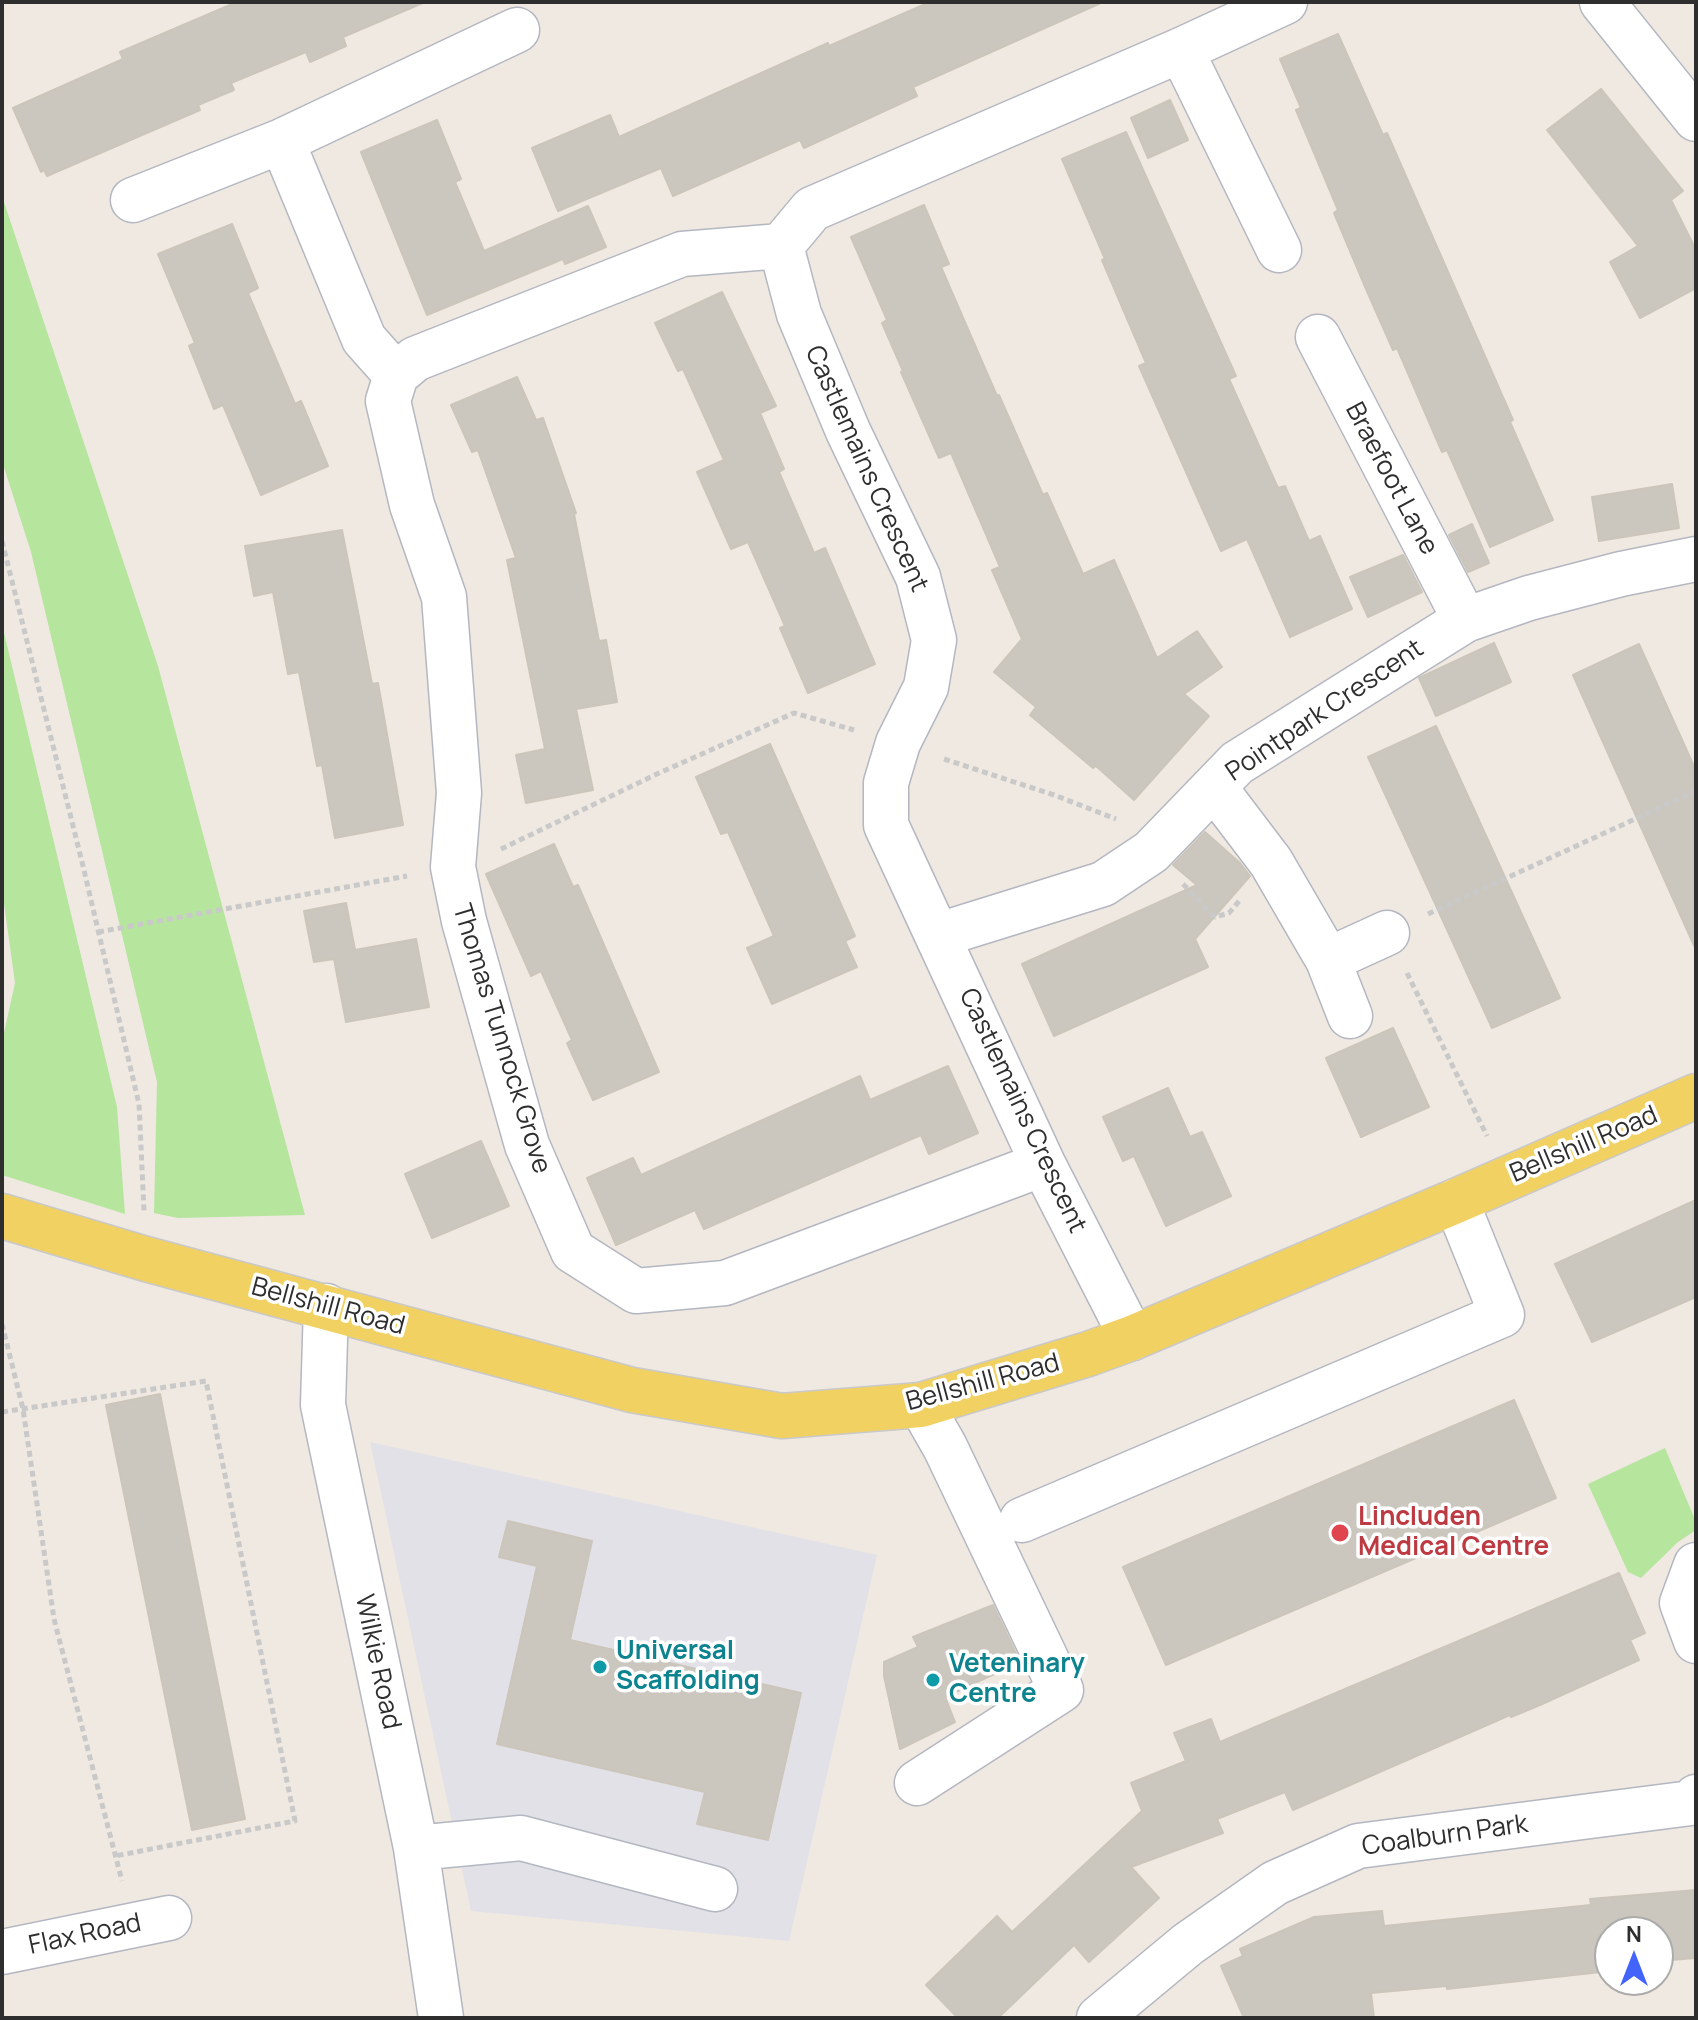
<!DOCTYPE html>
<style>
body{margin:0}
#map{position:relative;width:1698px;height:2020px;overflow:hidden;background:#efe9e1;font-family:Manrope,sans-serif}
canvas{display:block}
.frame{position:absolute;inset:0;border:4px solid #2e2e2e;pointer-events:none}
.north{position:absolute;left:1594px;top:1916px;width:80px;height:80px;box-sizing:border-box;background:#fff;border:2px solid #ababab;border-radius:50%;rotate:0deg;font-size:22px;font-weight:700;line-height:32px;text-align:center;color:#2e2e2e}
.north::after{content:'';display:block;margin:auto;width:28px;height:36px;background:#4264fb;clip-path:polygon(50% 0,100% 100%,50% 72%,0 100%)}
</style>
<div id="map">
<canvas width="1698" height="2020"></canvas>
<div class="frame"></div>
<div class="north">N</div>
</div>
<script>
const ctx = document.querySelector('canvas').getContext('2d');
ctx.lineJoin = 'round';
function fillPath(path, color) {
  ctx.fillStyle = color;
  ctx.fill(path, 'evenodd');
}
function shape(rows) {
  const path = new Path2D();
  for (const r of rows) {
    path.moveTo(r[0], r[1]);
    for (let i = 2; i < r.length; i += 2) path.lineTo(r[i], r[i + 1]);
  }
  return path;
}
function stroke(path, color, width, dash) {
  ctx.strokeStyle = color;
  ctx.lineWidth = width;
  ctx.lineCap = dash ? 'butt' : 'round';
  ctx.setLineDash(dash || []);
  ctx.stroke(path);
}
function write(font, color, halo, rows, align = 'center') {
  ctx.font = font + ' Manrope,sans-serif';
  ctx.lineWidth = 7;
  ctx.setLineDash([]);
  ctx.textBaseline = 'middle';
  ctx.strokeStyle = halo;
  ctx.fillStyle = color;
  for (const [text, x, y, turn = 0] of rows) {
    ctx.save();
    ctx.translate(x, y);
    ctx.rotate((+turn || 0) * Math.PI / 180);
    ctx.textAlign = isNaN(turn) ? turn : align;
    if (halo) ctx.strokeText(text, 0, 0);
    ctx.fillText(text, 0, 0);
    ctx.restore();
  }
}
const industrial = shape([
 [370,1442,877,1555,789,1941,471,1911]
]);
const green = shape([
 [2,196,158,666,305,1215,178,1218,154,1213,157,1082,31,552,2,461],
 [2,624,117,1107,125,1214,2,1175,2,1042,15,983,2,889],
 [1665,1448,1696,1522,1696,1530,1678,1542,1641,1578,1628,1572,1588,1484]
]);
const building = shape([
 [237,2,425,2,343,37,346,46,310,62,306,52,231,83,234,90,198,105,200,110,47,176,44,170,41,172,13,108,123,59,120,52,237,2],
 [930,2,1103,2,913,87,917,96,804,148,800,140,673,196,661,168,558,211,532,148,610,115,619,137,828,43,829,46,930,2],
 [1338,34,1383,135,1387,133,1513,420,1510,422,1553,520,1490,547,1447,450,1442,452,1397,348,1393,350,1366,289,1334,213,1338,210,1296,110,1301,108,1280,59,1338,34],
 [1601,89,1683,191,1671,200,1696,250,1696,288,1640,318,1610,262,1638,246,1547,130,1601,89],
 [1170,100,1188,140,1148,158,1131,118,1170,100],
 [437,120,461,179,455,182,484,251,588,206,606,247,565,264,563,259,427,315,361,152,437,120],
 [1126,132,1236,376,1229,379,1278,488,1285,486,1309,541,1320,536,1352,609,1290,637,1247,539,1221,551,1139,366,1146,363,1102,260,1105,259,1062,159,1126,132],
 [924,205,949,264,941,267,997,396,999,395,1043,495,1047,493,1083,574,1114,560,1157,658,1197,631,1222,667,1184,694,1209,716,1134,800,1096,766,1093,768,1030,715,1036,707,994,672,1022,639,992,570,1000,567,951,453,939,458,901,372,903,371,882,323,887,320,851,237,924,205],
 [232,224,258,288,248,293,295,404,301,401,328,466,261,495,223,405,214,409,189,346,195,343,158,254,232,224],
 [722,292,776,406,760,413,784,469,779,472,814,553,825,548,875,664,808,693,780,628,785,626,748,542,731,549,697,472,724,460,683,369,678,371,655,323,722,292],
 [517,377,536,420,543,418,576,513,574,514,599,641,606,640,617,702,576,709,593,790,526,803,516,755,545,749,507,560,516,558,478,450,472,452,451,405,517,377],
 [1672,484,1679,528,1599,541,1592,497,1672,484],
 [1472,524,1489,563,1468,572,1449,535,1472,524],
 [342,530,372,684,378,683,403,825,335,838,322,765,317,766,299,672,288,674,273,592,254,596,245,546,342,530],
 [1403,555,1422,592,1368,617,1350,577,1403,555],
 [1494,643,1511,682,1436,716,1419,678,1494,643],
 [1639,644,1696,771,1696,950,1573,675,1639,644],
 [1436,726,1560,998,1492,1028,1368,757,1436,726],
 [770,744,855,936,845,941,857,967,772,1004,747,948,774,936,728,832,721,834,696,777,770,744],
 [1205,832,1240,863,1250,876,1195,939,1208,967,1054,1036,1022,964,1197,885,1173,865,1205,832],
 [554,844,573,887,578,885,659,1072,593,1100,567,1043,572,1040,541,971,531,976,486,874,554,844],
 [346,903,355,950,416,939,429,1007,346,1022,334,959,314,962,304,911,346,903],
 [1393,1028,1429,1107,1361,1137,1326,1058,1393,1028],
 [948,1066,978,1133,929,1154,921,1135,704,1229,695,1210,616,1245,587,1178,633,1158,641,1175,860,1076,870,1100,948,1066],
 [1168,1088,1190,1137,1202,1132,1231,1196,1166,1226,1134,1156,1123,1161,1103,1117,1168,1088],
 [481,1141,509,1206,432,1238,405,1174,481,1141],
 [1696,1200,1696,1297,1592,1342,1555,1264,1696,1200],
 [160,1394,245,1819,192,1830,106,1405,160,1394],
 [1514,1400,1556,1498,1166,1665,1123,1567,1514,1400],
 [508,1521,592,1541,570,1640,801,1693,768,1840,697,1824,705,1792,497,1744,537,1566,499,1557,508,1521],
 [1619,1573,1645,1633,1630,1640,1639,1660,1540,1705,1511,1717,1510,1715,1293,1810,1285,1792,1217,1819,1223,1833,1131,1867,1159,1898,1089,1962,1074,1945,998,2018,958,2018,926,1985,997,1916,1012,1932,1142,1811,1131,1783,1186,1761,1174,1733,1211,1719,1220,1742,1619,1573],
 [993,1605,1020,1662,945,1697,955,1722,900,1749,884,1676,884,1662,918,1647,913,1637,993,1605],
 [1696,1890,1696,1958,1658,1961,1658,1932,1610,1932,1610,1971,1447,1989,1447,1986,1371,1993,1374,2018,1244,2018,1221,1966,1243,1956,1240,1949,1314,1917,1382,1911,1384,1926,1591,1905,1590,1899,1696,1890]
]);
const path = shape([
 [2,541,83,866,139,1104,144,1211],
 [944,759,1054,795,1116,819],
 [501,849,659,773,794,713,854,730],
 [1183,884,1215,917,1229,913,1240,900],
 [1428,914,1696,791],
 [98,932,407,876],
 [1407,973,1487,1136],
 [2,1324,23,1409,54,1619,122,1881],
 [2,1412,206,1381,295,1821,115,1856]
]);
const minor = shape([
 [1602,2,1696,119],
 [1181,50,1279,250],
 [282,141,364,339,396,375],
 [133,200,282,141,517,30],
 [781,246,682,254,415,359,396,375,388,401,412,505,444,597,459,793,453,867,464,921,527,1145,573,1251,636,1291,725,1283,1043,1164],
 [781,246,799,314,848,431,918,577,934,640,926,687,898,743,886,783,886,825,1043,1164,1132,1338],
 [781,246,812,209,1181,50,1285,2],
 [1318,337,1465,620],
 [1214,787,1271,862,1328,960,1350,1016],
 [939,935,1103,884,1151,852,1237,763,1465,620,1529,598,1621,574,1696,559],
 [1328,960,1387,933],
 [326,1306,323,1405,416,1848,441,2018],
 [1022,1520,1502,1315,1456,1201],
 [1696,1565,1682,1603,1696,1641],
 [917,1783,1061,1690,945,1447,921,1405],
 [416,1848,521,1838,715,1889],
 [2,1952,169,1918],
 [1099,2018,1188,1944,1275,1883,1358,1846,1691,1803,1696,1797]
]);
const major = shape([
 [2,1216,146,1259,632,1390,782,1416,921,1405,1088,1354,1132,1338,1456,1201,1696,1096]
]);
const markers = [
 [1340,1533,10,"#e0444e"],
 [600,1667,8,"#0f9aa8"],
 [933,1680,8,"#0f9aa8"]
];
const streetNames = [
 ["Castlemains Crescent",866,469,66],
 ["Braefoot Lane",1391,479,62],
 ["Pointpark Crescent",1325,711,-34],
 ["Thomas Tunnock Grove",501,1039,73],
 ["Castlemains Crescent",1022,1111,65],
 ["Bellshill Road",1584,1145,-23],
 ["Bellshill Road",328,1307,15],
 ["Bellshill Road",983,1383,-15],
 ["Wilkie Road",377,1662,78],
 ["Coalburn Park",1445,1836,-8],
 ["Flax Road",85,1935,-12]
];
const healthNames = [
 ["Lincluden",1358,1518],
 ["Medical Centre",1358,1548]
];
const cultureNames = [
 ["Universal",616,1652],
 ["Scaffolding",616,1682],
 ["Veteninary",949,1665],
 ["Centre",949,1695]
];
fillPath(industrial, '#e3e1e8');
fillPath(green, '#b6e59e');
fillPath(building, '#cbc7bf');
stroke(building, '#cbc5ba', 2);
stroke(minor, '#b4b7c1', 47);
stroke(major, '#c9c9c9', 47);
stroke(path, '#c9c9c9', 5, [6, 4]);
stroke(minor, '#fff', 44);
stroke(major, '#f2d163', 44);
for (const [x, y, r, color] of markers) {
  const dot = new Path2D();
  dot.arc(x, y, r, 0, 2 * Math.PI);
  ctx.fillStyle = color;
  ctx.fill(dot);
  stroke(dot, '#fff', 3);
}
write('26px', '#2e2e2e', '#fff', streetNames);
write('bold 26px', '#be3a42', '#fff', healthNames, 'left');
write('bold 26px', '#0d838f', '#fff', cultureNames, 'left');
</script>
